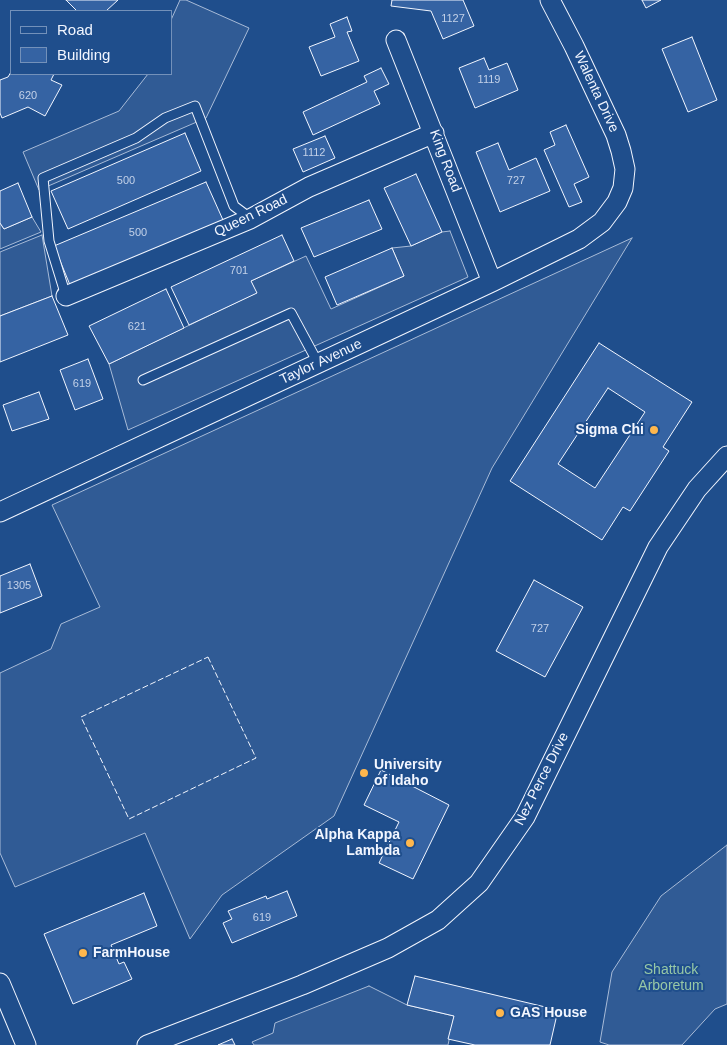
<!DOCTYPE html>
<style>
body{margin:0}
#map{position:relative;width:727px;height:1045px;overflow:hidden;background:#1f4e8c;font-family:Helvetica,sans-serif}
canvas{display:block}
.legend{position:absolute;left:10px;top:10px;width:162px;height:65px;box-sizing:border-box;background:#1f4e8c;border:1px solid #7391ba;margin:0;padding:6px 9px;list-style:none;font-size:15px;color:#f2f6ff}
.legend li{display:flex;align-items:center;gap:10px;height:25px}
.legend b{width:25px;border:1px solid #7391ba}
</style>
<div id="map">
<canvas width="727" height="1045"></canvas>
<ul class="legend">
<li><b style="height:6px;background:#1f4e8c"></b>Road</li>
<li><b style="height:14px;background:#3563a3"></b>Building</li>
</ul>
</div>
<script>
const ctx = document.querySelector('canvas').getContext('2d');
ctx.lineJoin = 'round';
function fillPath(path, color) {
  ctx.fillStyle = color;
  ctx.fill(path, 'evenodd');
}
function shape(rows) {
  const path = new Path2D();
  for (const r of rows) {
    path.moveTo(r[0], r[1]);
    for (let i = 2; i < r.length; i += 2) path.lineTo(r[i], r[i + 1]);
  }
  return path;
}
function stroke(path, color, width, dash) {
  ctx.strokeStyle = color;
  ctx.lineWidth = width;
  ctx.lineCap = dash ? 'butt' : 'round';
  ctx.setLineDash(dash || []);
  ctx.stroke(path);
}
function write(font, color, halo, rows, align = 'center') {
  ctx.font = font + ' Helvetica,sans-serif';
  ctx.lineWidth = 4;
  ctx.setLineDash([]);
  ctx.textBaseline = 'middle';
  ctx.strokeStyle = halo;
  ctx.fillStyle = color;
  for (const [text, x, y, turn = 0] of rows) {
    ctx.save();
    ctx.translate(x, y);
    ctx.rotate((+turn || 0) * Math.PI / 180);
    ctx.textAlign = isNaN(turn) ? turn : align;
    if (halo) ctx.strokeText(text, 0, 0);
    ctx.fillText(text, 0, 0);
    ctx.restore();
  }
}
const built = shape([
 [180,0,186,0,249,28,206,118,39,190,23,152,119,111,148,74,171,74,171,20,180,0],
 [32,217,41,232,0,249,0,223,4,229,32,217],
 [450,231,468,277,128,430,109,364,256,293,251,281,306,256,331,309,404,276,392,248,411,246,442,232,450,231],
 [42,235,52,296,0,316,0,252,42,235],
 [632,238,492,468,334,816,222,895,190,939,145,833,15,887,0,853,0,673,51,649,61,624,100,607,52,505,632,238],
 [727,845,727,1004,715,1009,682,1045,609,1045,600,1042,612,972,661,896,727,845],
 [369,986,407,1005,454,1016,448,1045,254,1045,252,1042,273,1033,275,1023,369,986]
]);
const building = shape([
 [66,0,118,0,106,11,77,11,66,0],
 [392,0,463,0,474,26,443,39,431,11,391,6,392,0],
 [642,0,661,0,646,8,642,0],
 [347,17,352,31,347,32,359,61,321,76,309,47,335,37,330,24,347,17],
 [692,37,717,100,688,112,662,49,692,37],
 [484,58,489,70,507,63,518,90,475,108,459,68,484,58],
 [381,68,389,84,374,91,380,104,313,135,303,112,367,82,364,76,381,68],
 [11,72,11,74,54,74,51,80,62,85,45,116,28,107,2,118,0,113,0,80,8,77,11,72],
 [566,125,589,177,574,184,582,202,569,207,544,150,555,145,550,132,566,125],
 [185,133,201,171,68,229,51,191,185,133],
 [325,136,335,158,303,172,293,149,325,136],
 [498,143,509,170,536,158,550,191,500,212,476,152,498,143],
 [416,174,442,232,411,246,384,188,416,174],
 [206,182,223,220,70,285,54,246,206,182],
 [18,183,32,217,4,229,0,223,0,191,18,183],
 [369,200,382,229,314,257,301,228,369,200],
 [282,235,294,261,251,281,257,293,189,325,171,287,282,235],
 [392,248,404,276,337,305,325,277,392,248],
 [166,289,184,328,109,364,89,326,166,289],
 [52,296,68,335,0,362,0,316,52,296],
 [599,343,692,402,663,447,669,451,630,511,623,507,602,540,510,481,599,343],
 [608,388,645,412,595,488,558,464,608,388],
 [88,359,103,399,75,410,60,370,88,359],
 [39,392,49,419,12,431,3,405,39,392],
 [30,564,42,596,0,613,0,576,30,564],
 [534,580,583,607,545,677,496,651,534,580],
 [381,770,449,805,413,879,379,863,399,822,364,805,381,770],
 [287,891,297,916,232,943,223,923,232,919,228,911,266,896,267,899,287,891],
 [144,893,157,926,111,945,119,964,124,962,132,979,73,1004,44,934,144,893],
 [415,976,558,1010,550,1045,475,1045,448,1039,454,1016,407,1005,415,976],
 [232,1039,235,1045,218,1045,232,1039]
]);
const service = shape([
 [66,296,49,241,43,178,136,138,165,118,195,106,234,206,250,218],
 [143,380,291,313,318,363]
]);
const minor = shape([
 [396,40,492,282],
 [66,296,250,219,309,187,434,133],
 [0,512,492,282,579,239,602,222,617,202,623,188,625,169,621,151,616,135,574,46,550,0],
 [0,983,26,1045],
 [147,1045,302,985,388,948,438,920,479,883,525,817,658,547,697,489,727,456]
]);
const fence = shape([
 [208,657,256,758,129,819,81,717,208,657]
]);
const markers = [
 [654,430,5,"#ffb74d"],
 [364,773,5,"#ffb74d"],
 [410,843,5,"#ffb74d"],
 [83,953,5,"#ffb74d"],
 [500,1013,5,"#ffb74d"]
];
const numberNames = [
 ["1127",453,19],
 ["1119",489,80],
 ["620",28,96],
 ["1112",314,153],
 ["500",126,181],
 ["727",516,181],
 ["500",138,233],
 ["701",239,271],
 ["621",137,327],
 ["619",82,384],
 ["1305",19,586],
 ["727",540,629],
 ["619",262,918]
];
const streetNames = [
 ["Walenta Drive",596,92,65],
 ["King Road",445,161,69],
 ["Queen Road",251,216,-26],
 ["Taylor Avenue",321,362,-25],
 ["Nez Perce Drive",542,779,-63]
];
const poiNames = [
 ["Sigma Chi",644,430,"right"],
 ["University",374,765],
 ["of Idaho",374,781],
 ["Alpha Kappa",400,835,"right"],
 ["Lambda",400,851,"right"],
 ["FarmHouse",93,953],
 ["GAS House",510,1013]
];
const parkNames = [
 ["Shattuck",671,970],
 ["Arboretum",671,986]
];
fillPath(built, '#305b95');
stroke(built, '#a8bbd7', 1);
fillPath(building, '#3563a3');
stroke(building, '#f2f6ff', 1);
stroke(service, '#f2f6ff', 11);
stroke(minor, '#f2f6ff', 21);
stroke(service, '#1f4e8c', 9);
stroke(minor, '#1f4e8c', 19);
stroke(fence, '#f2f6ff', 1, [6, 2.5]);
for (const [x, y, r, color] of markers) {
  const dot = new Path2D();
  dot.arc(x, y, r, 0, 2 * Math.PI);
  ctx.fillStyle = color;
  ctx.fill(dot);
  stroke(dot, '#1f4e8c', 2);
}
write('11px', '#c3d1e8', null, numberNames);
write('14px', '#f2f6ff', '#1f4e8c', streetNames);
write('bold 14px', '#f2f6ff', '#1f4e8c', poiNames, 'left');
write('14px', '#97c8a6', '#1f4e8c', parkNames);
</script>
